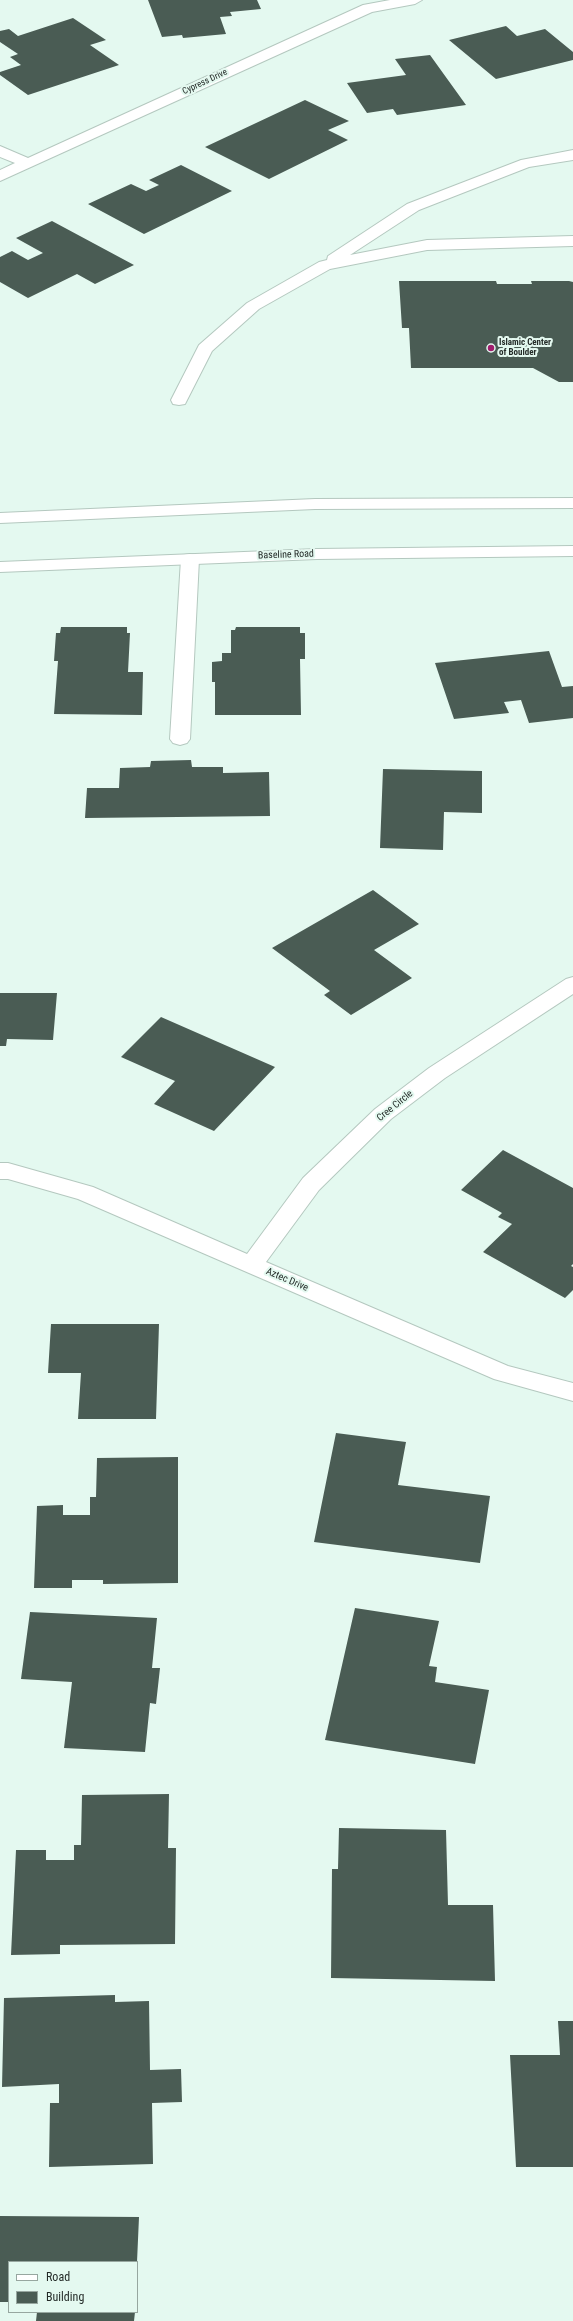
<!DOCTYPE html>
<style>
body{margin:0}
#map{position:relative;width:573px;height:2321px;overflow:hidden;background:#e4f9f0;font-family:"Roboto Condensed",sans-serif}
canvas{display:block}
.legend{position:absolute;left:8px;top:2261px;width:130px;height:52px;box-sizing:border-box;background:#e4f9f0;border:1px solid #97a7a0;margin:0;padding:5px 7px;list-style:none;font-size:12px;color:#242b28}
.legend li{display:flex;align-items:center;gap:8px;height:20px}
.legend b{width:20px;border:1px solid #97a7a0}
</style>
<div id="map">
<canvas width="573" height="2321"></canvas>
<ul class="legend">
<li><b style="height:5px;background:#fff"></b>Road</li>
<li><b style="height:11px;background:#4a5c54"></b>Building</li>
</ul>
</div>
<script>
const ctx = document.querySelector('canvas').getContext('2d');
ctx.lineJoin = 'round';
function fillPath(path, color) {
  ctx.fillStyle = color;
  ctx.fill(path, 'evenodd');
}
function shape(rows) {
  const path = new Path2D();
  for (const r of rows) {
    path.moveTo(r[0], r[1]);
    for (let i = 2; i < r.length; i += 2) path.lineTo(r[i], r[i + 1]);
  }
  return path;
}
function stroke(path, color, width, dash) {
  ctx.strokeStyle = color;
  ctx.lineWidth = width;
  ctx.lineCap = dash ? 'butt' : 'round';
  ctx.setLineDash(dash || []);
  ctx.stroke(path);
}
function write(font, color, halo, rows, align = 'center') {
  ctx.font = font + ' "Roboto Condensed",sans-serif';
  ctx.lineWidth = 4;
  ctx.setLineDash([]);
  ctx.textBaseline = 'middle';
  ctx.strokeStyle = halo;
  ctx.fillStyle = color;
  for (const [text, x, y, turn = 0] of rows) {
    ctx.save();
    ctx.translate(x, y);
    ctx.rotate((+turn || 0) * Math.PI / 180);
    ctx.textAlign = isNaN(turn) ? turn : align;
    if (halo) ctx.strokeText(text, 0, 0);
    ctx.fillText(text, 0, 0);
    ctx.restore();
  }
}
const building = shape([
 [148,0,257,0,261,9,230,12,232,16,220,17,226,34,183,38,182,35,162,37],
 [73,18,106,40,90,45,119,65,28,95,0,75,0,72,21,65,10,57,18,54,0,42,0,31,9,29,18,36],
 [506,26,517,36,545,29,573,52,573,60,496,79,449,40],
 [430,55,466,105,397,115,393,109,367,113,347,83,406,75,395,59],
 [305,100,349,121,328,130,348,140,269,179,205,147],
 [181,165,232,191,144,234,88,204,131,184,146,191,159,185,149,180],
 [52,221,134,265,95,284,77,274,28,298,0,282,0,257,12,251,28,260,43,253,16,238],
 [399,281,496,281,497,284,532,284,531,281,569,281,573,282,573,382,559,382,533,368,411,368,409,328,402,328],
 [61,627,127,627,127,633,130,633,128,672,143,672,142,715,54,714,58,661,54,661,56,633,60,633],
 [236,627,300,627,300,633,305,633,305,659,300,659,301,715,215,715,215,682,212,682,212,662,222,661,222,653,231,653,231,630,235,630],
 [549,651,562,687,573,686,573,718,529,723,521,700,504,702,509,713,454,719,435,663],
 [191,760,192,767,223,767,223,773,269,772,270,816,85,818,87,788,119,788,120,768,150,767,151,761],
 [383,769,482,771,482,813,444,812,443,850,380,848],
 [373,890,419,924,374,950,412,978,351,1015,324,995,330,991,272,948],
 [0,993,57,993,53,1040,7,1039,6,1046,0,1046],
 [161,1017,275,1067,214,1131,154,1104,175,1081,121,1057],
 [503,1150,573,1188,573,1264,571,1266,573,1267,573,1290,565,1298,483,1252,512,1224,498,1217,502,1213,461,1190],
 [51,1324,159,1324,156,1419,78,1419,81,1373,48,1373],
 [336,1433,406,1442,398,1485,490,1496,480,1563,314,1542],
 [178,1457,178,1583,103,1584,103,1580,72,1580,72,1588,34,1588,37,1506,63,1505,63,1515,90,1515,90,1497,96,1497,97,1458],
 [355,1608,439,1621,429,1666,437,1667,435,1682,489,1690,475,1764,325,1740],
 [30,1612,157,1618,152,1668,160,1668,156,1704,150,1703,145,1752,64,1748,72,1682,21,1679],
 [169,1794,168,1848,176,1848,175,1944,60,1945,60,1954,11,1955,16,1850,46,1850,46,1860,74,1860,74,1845,81,1845,82,1795],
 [339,1828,446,1830,448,1905,493,1905,495,1981,331,1978,332,1869,338,1869],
 [115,1995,115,2002,149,2001,150,2070,181,2069,182,2102,152,2103,153,2164,49,2167,50,2103,59,2103,59,2084,2,2087,4,1998],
 [558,2021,573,2021,573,2167,516,2167,510,2055,560,2055],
 [0,2216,139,2217,137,2262,9,2262,9,2302,0,2302],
 [37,2312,135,2312,134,2321,36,2321]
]);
const lane = shape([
 [573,150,573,160,529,167,419,210,350,255,427,240,573,236,573,246,427,250,330,269,259,309,212,351,185,404,179,405,173,404,171,400,199,345,247,303,319,262,327,260,328,256,407,204,521,160,573,150],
 [190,554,196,555,199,559,190,739,187,743,180,745,173,743,170,739,181,559,184,555,190,554]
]);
const street = shape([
 [390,0,422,0,415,4,372,12,0,181,0,170,15,163,0,157,0,146,28,158,363,5,390,0],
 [573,977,573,994,445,1078,391,1119,319,1190,266,1262,508,1366,573,1383,573,1401,494,1379,78,1199,8,1179,0,1179,0,1163,8,1163,93,1187,247,1254,303,1178,375,1109,429,1068,566,979,573,977]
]);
const secondary = shape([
 [573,498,573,508,315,509,0,523,0,513,315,499,573,498],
 [573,546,573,556,317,559,0,572,0,562,317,549,573,546]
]);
const markers = [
 [491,348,4,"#a01d6d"]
];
const farStreetnames = [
 ["Cypress Drive",205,82,-25]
];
const farPoinames = [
 ["Islamic Center",499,343],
 ["of Boulder",499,353]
];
const streetNames = [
 ["Baseline Road",286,555,-2],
 ["Cree Circle",395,1106,-39],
 ["Aztec Drive",287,1280,23]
];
fillPath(building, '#4a5c54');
stroke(lane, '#b4c8bf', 2);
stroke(street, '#b4c8bf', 2);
stroke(secondary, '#b4c8bf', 2);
fillPath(lane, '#fff');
fillPath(street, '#fff');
fillPath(secondary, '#fff');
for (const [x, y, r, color] of markers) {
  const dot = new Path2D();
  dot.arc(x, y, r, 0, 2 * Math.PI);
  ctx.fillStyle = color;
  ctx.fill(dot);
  stroke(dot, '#e4f9f0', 1.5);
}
write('9px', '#242b28', '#e4f9f0', farStreetnames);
write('bold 9px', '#242b28', '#e4f9f0', farPoinames, 'left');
write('10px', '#242b28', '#e4f9f0', streetNames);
</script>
